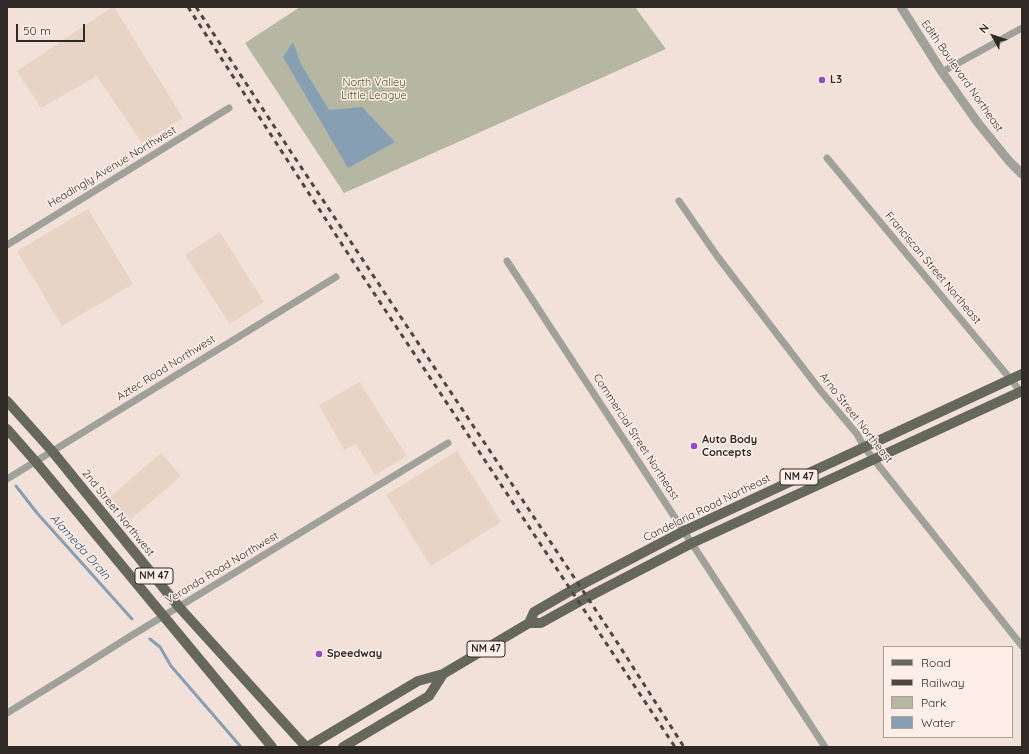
<!DOCTYPE html>
<style>
body{margin:0}
#map{position:relative;width:1029px;height:754px;overflow:hidden;background:#f2e1d8;font-family:Quicksand,sans-serif}
canvas{display:block}
.frame{position:absolute;inset:0;border:8px solid #302a26;pointer-events:none}
.legend{position:absolute;left:883px;top:646px;width:130px;height:92px;box-sizing:border-box;background:#fdefe8;border:1px solid #aba09a;margin:0;padding:5px 7px;list-style:none;font-size:12px;color:#302a26}
.legend li{display:flex;align-items:center;gap:8px;height:20px}
.legend b{width:20px;border:1px solid #aba09a}
.north{position:absolute;left:973px;top:16px;width:40px;height:40px;-webkit-text-stroke:3px #fdefe8;paint-order:stroke;rotate:310deg;font-size:11px;font-weight:700;line-height:16px;text-align:center;color:#302a26}
.north::after{content:'';display:block;margin:auto;width:14px;height:18px;background:#302a26;clip-path:polygon(50% 0,100% 100%,50% 72%,0 100%)}
.scale{position:absolute;left:16px;top:24px;width:69px;height:18px;box-sizing:border-box;border:2px solid #302a26;border-top:0;padding-left:5px;font-size:12px;line-height:14px;white-space:nowrap;color:#302a26;-webkit-text-stroke:3px #fdefe8;paint-order:stroke}
</style>
<div id="map">
<canvas width="1029" height="754"></canvas>
<div class="frame"></div>
<ul class="legend">
<li><b style="height:5px;background:#67685c"></b>Road</li>
<li><b style="height:5px;background:#4d4541"></b>Railway</li>
<li><b style="height:11px;background:#b5b7a3"></b>Park</li>
<li><b style="height:11px;background:#869fb3"></b>Water</li>
</ul>
<div class="north">N</div>
<div class="scale">50 m</div>
</div>
<script>
const ctx = document.querySelector('canvas').getContext('2d');
ctx.lineJoin = 'round';
function fillPath(path, color) {
  ctx.fillStyle = color;
  ctx.fill(path, 'evenodd');
}
function shape(rows) {
  const path = new Path2D();
  for (const r of rows) {
    path.moveTo(r[0], r[1]);
    for (let i = 2; i < r.length; i += 2) path.lineTo(r[i], r[i + 1]);
  }
  return path;
}
function stroke(path, color, width, dash) {
  ctx.strokeStyle = color;
  ctx.lineWidth = width;
  ctx.lineCap = dash ? 'butt' : 'round';
  ctx.setLineDash(dash || []);
  ctx.stroke(path);
}
function write(font, color, halo, rows, align = 'center') {
  ctx.font = font + ' Quicksand,sans-serif';
  ctx.lineWidth = 3;
  ctx.setLineDash([]);
  ctx.textBaseline = 'middle';
  ctx.strokeStyle = halo;
  ctx.fillStyle = color;
  for (const [text, x, y, turn = 0] of rows) {
    ctx.save();
    ctx.translate(x, y);
    ctx.rotate((+turn || 0) * Math.PI / 180);
    ctx.textAlign = isNaN(turn) ? turn : align;
    if (halo) ctx.strokeText(text, 0, 0);
    ctx.fillText(text, 0, 0);
    ctx.restore();
  }
}
const industrial = shape([
 [112,7,114,7,183,118,142,143,97,76,41,108,17,71],
 [88,209,133,284,62,326,17,251],
 [220,232,264,302,230,324,185,255],
 [360,382,377,410,407,456,375,475,356,444,344,450,319,405],
 [457,451,501,522,431,566,386,495],
 [161,453,181,476,130,520,110,497]
]);
const green = shape([
 [300,7,635,7,666,49,344,193,245,43]
]);
const water = shape([
 [293,42,301,64,329,110,362,107,395,142,348,168,283,57]
]);
const stream = shape([
 [16,486,37,513,132,619],
 [150,639,160,647,171,666,241,747]
]);
const minor = shape([
 [942,72,1022,28],
 [827,158,1022,393],
 [679,201,717,256,820,390,857,434,864,447,1022,646],
 [7,245,229,108],
 [507,261,825,747],
 [7,479,336,277],
 [7,713,72,673,129,637,448,443]
]);
const tertiary = shape([
 [901,7,942,72,978,123,1009,161,1022,174]
]);
const primary = shape([
 [7,401,52,451,179,607,306,747],
 [7,429,36,462,272,747],
 [529,623,534,612,579,586,684,531,1022,374],
 [307,747,418,681,443,674,529,623,541,623,586,598,692,543,1022,391],
 [343,747,429,696,443,674]
]);
const rail = shape([
 [188,7,356,266,675,747],
 [196,7,291,152,615,639,684,747]
]);
const markers = [
 [822,80,4,"#904ec2"],
 [694,446,4,"#904ec2"],
 [319,654,4,"#904ec2"]
];
const shields = [
 [799,477,38],
 [154,576,38],
 [486,649,38]
];
const shieldNames = [
 ["NM 47",799,477],
 ["NM 47",154,576],
 ["NM 47",486,649]
];
const streetNames = [
 ["Edith Boulevard Northeast",962,76,55],
 ["Headingly Avenue Northwest",112,167,-31],
 ["Franciscan Street Northeast",933,268,50],
 ["Aztec Road Northwest",166,368,-32],
 ["Arno Street Northeast",856,418,52],
 ["Commercial Street Northeast",636,437,57],
 ["Candelaria Road Northeast",707,508,-26],
 ["2nd Street Northwest",118,513,51],
 ["Veranda Road Northwest",222,568,-31]
];
const poiNames = [
 ["L3",830,80],
 ["Auto Body",702,440],
 ["Concepts",702,453],
 ["Speedway",327,654]
];
const parkNames = [
 ["North Valley",374,83],
 ["Little League",374,96]
];
const waterNames = [
 ["Alameda Drain",80,547,48]
];
fillPath(industrial, '#e7d4c5');
fillPath(green, '#b5b7a3');
fillPath(water, '#869fb3');
stroke(stream, '#869fb3', 3);
stroke(minor, '#a0a19a', 7);
stroke(tertiary, '#a0a19a', 9);
stroke(primary, '#67685c', 10);
stroke(rail, '#4d4541', 3, [5, 5]);
for (const [x, y, r, color] of markers) {
  const dot = new Path2D();
  dot.arc(x, y, r, 0, 2 * Math.PI);
  ctx.fillStyle = color;
  ctx.fill(dot);
  stroke(dot, '#fdefe8', 1.5);
}
for (const [x, y, w] of shields) {
  const box = new Path2D();
  box.roundRect(x - w / 2, y - 8, w, 16, 3);
  ctx.fillStyle = '#fdefe8';
  ctx.fill(box);
  stroke(box, '#302a26', 1);
}
write('bold 10px', '#302a26', null, shieldNames);
write('11px', '#302a26', '#fdefe8', streetNames);
write('bold 11px', '#302a26', '#fdefe8', poiNames, 'left');
write('11px', '#4b4e1c', '#fdefe8', parkNames);
write('italic 12px', '#214b6a', '#fdefe8', waterNames);
</script>
